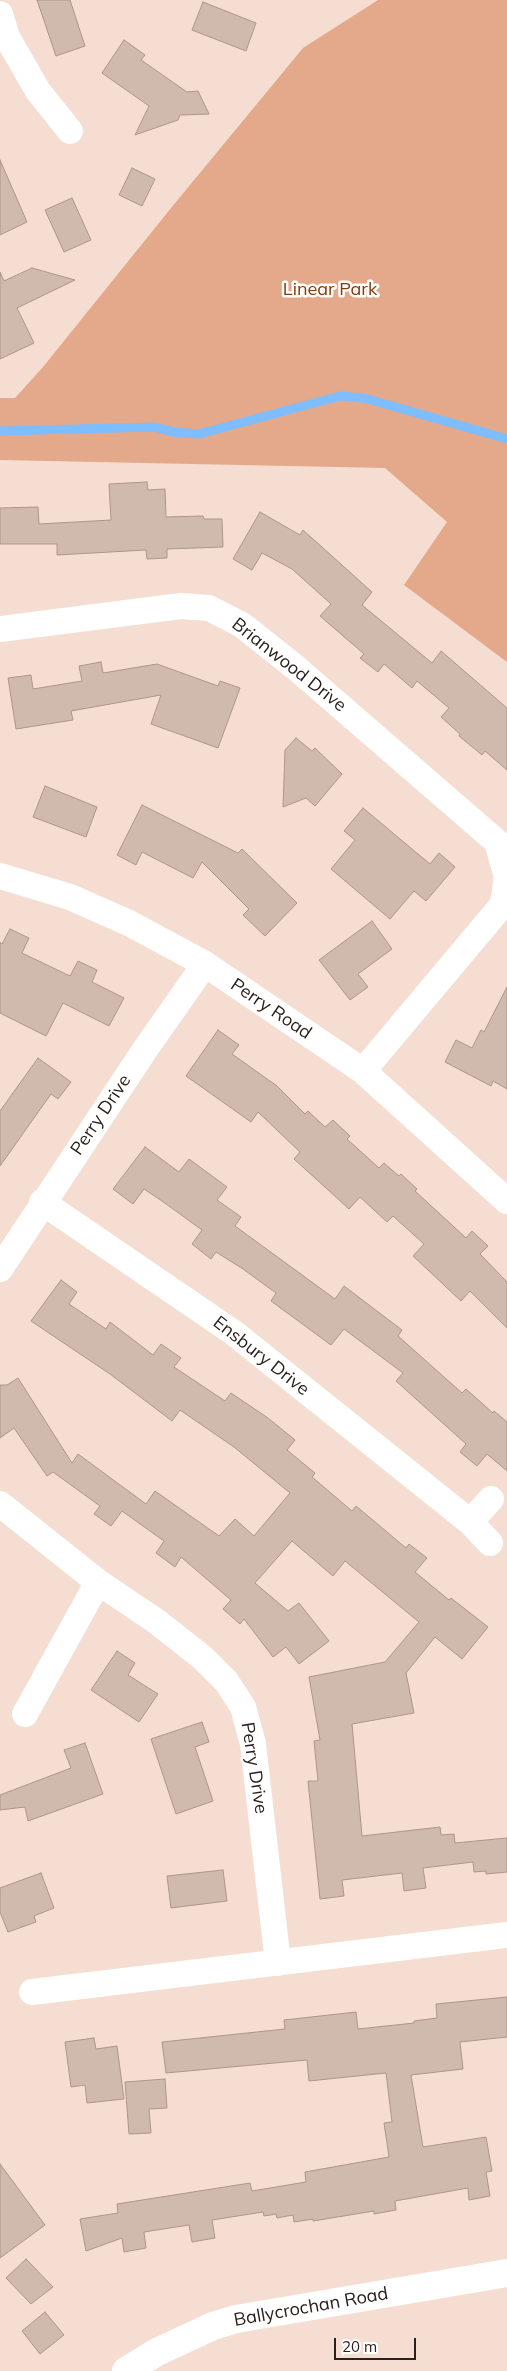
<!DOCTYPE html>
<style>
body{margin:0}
#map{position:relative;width:507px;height:2371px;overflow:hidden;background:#f5ddd1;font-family:Mulish,sans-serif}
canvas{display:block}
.scale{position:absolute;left:334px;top:2338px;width:82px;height:22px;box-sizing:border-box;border:2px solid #2a211d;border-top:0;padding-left:6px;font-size:15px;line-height:18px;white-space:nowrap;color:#2a211d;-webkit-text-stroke:4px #fff;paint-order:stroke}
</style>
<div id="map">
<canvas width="507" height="2371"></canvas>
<div class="scale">20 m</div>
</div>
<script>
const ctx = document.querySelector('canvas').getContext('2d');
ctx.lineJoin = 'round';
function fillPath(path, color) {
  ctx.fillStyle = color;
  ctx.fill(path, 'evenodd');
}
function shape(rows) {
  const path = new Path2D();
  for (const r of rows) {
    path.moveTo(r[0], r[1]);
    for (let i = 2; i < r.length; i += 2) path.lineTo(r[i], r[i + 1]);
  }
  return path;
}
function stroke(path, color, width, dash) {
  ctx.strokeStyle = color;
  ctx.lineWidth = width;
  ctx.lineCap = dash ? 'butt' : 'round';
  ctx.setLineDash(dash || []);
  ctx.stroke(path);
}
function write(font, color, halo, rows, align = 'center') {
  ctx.font = font + ' Mulish,sans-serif';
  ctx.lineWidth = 5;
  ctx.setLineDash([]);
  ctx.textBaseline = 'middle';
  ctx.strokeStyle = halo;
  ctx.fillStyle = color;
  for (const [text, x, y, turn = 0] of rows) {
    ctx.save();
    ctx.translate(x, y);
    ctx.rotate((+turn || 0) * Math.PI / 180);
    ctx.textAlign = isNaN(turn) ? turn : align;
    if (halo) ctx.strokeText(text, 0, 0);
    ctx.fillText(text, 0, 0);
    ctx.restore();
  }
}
const green = shape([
 [378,0,507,0,507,662,404,585,447,522,385,468,0,460,0,398,15,398,43,367,171,208,303,48]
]);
const stream = shape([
 [0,431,153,427,174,432,199,434,340,396,364,398,507,439]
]);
const building = shape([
 [37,0,70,0,85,46,56,56,37,0],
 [203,2,256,23,246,51,192,30,203,2],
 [124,40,145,55,141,60,187,92,198,91,209,114,180,115,178,120,135,135,149,106,102,73,124,40],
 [0,160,27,222,0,235,0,160],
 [132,168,155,179,142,206,119,195,132,168],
 [72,198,91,240,64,252,45,210,72,198],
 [32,268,75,280,17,308,34,343,0,359,0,272,4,281,32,268],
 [147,482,148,490,165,489,166,517,203,516,204,519,222,519,223,547,167,549,167,558,147,559,146,550,57,555,57,544,0,544,0,508,38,507,39,524,111,520,109,484,147,482],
 [260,512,300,535,303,530,372,592,362,605,432,663,441,651,507,708,507,770,485,751,482,755,459,736,460,734,441,717,449,708,417,681,412,688,384,664,378,672,360,658,364,654,320,616,331,604,292,569,262,553,252,570,233,559,260,512],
 [101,662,103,673,157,664,218,686,220,681,240,688,218,748,151,724,161,695,71,711,73,720,16,729,8,678,31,675,33,689,82,681,79,666,101,662],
 [296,738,312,751,315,748,342,774,315,806,306,798,283,807,285,750,296,738],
 [45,786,97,807,86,837,33,817,45,786],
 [142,805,238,853,242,849,297,903,265,936,243,915,249,909,202,862,193,878,142,852,136,865,117,855,142,805],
 [363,808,430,864,439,853,455,867,426,901,414,891,390,919,331,869,355,840,344,831,363,808],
 [372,921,392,949,358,974,368,987,350,1000,319,960,372,921],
 [10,929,29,938,22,953,70,976,78,961,97,970,92,982,124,998,109,1026,63,1003,46,1036,0,1013,0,942,2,944,10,929],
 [507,987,507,1089,493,1081,491,1086,445,1062,456,1040,472,1048,481,1030,484,1032,507,987],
 [218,1030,239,1045,232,1054,277,1086,305,1114,308,1111,325,1127,333,1120,350,1136,347,1139,379,1168,384,1163,399,1176,401,1174,417,1189,415,1191,466,1238,472,1231,488,1246,480,1254,507,1282,507,1328,470,1291,461,1301,413,1256,424,1244,393,1216,387,1222,360,1197,349,1209,294,1159,300,1152,258,1112,251,1122,186,1076,218,1030],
 [38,1058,71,1082,58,1099,51,1094,0,1166,0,1111,38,1058],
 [145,1147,179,1172,189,1159,227,1187,217,1200,241,1217,235,1226,335,1299,344,1286,402,1330,398,1336,462,1393,466,1389,493,1413,494,1411,507,1422,507,1471,487,1454,477,1466,460,1452,466,1444,396,1381,403,1373,344,1329,331,1345,271,1301,276,1293,243,1269,216,1252,211,1259,192,1244,202,1230,162,1201,144,1189,133,1204,113,1189,145,1147],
 [61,1280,77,1292,69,1304,106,1329,110,1322,153,1355,161,1344,181,1358,174,1367,225,1401,231,1393,268,1418,295,1440,287,1450,315,1473,312,1477,352,1511,356,1506,406,1548,409,1544,427,1558,415,1572,449,1600,451,1598,488,1627,462,1659,435,1637,406,1673,414,1713,352,1724,362,1836,440,1827,441,1835,454,1834,455,1843,507,1838,507,1872,486,1874,486,1871,474,1872,473,1862,423,1868,426,1888,404,1891,402,1873,342,1880,344,1896,320,1899,308,1781,318,1781,314,1741,320,1740,309,1677,385,1662,419,1622,345,1561,333,1576,292,1541,255,1583,288,1611,299,1603,329,1641,299,1664,286,1647,273,1657,244,1619,240,1624,223,1609,231,1600,181,1557,175,1567,156,1553,164,1541,122,1511,111,1526,94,1514,100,1506,53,1472,47,1476,14,1428,0,1438,0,1385,7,1385,18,1378,72,1463,78,1454,146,1504,155,1491,219,1536,235,1519,254,1536,290,1493,234,1447,180,1410,172,1421,110,1374,31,1321,61,1280],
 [117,1651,135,1663,128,1675,158,1694,139,1722,91,1690,117,1651],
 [202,1722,209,1742,195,1747,213,1801,176,1814,151,1739,202,1722],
 [85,1743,103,1794,28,1821,25,1807,0,1810,0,1795,71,1768,64,1750,85,1743],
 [223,1870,227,1901,171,1908,167,1876,223,1870],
 [41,1873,54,1908,34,1916,36,1922,8,1932,0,1912,0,1888,41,1873],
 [507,1997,507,2037,460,2042,463,2069,411,2075,423,2147,486,2137,492,2171,486,2172,490,2196,469,2200,468,2188,395,2201,396,2210,374,2214,374,2211,313,2221,313,2219,294,2222,293,2215,277,2218,276,2214,264,2216,263,2212,212,2220,215,2238,192,2242,189,2225,144,2232,146,2248,124,2252,122,2238,86,2251,80,2219,118,2213,117,2204,250,2183,252,2191,306,2182,305,2172,389,2157,384,2123,392,2122,386,2073,309,2081,307,2060,166,2073,162,2042,285,2029,284,2020,356,2012,358,2029,414,2023,414,2021,437,2018,436,2004,507,1997],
 [94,2038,96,2049,117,2046,124,2099,87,2103,85,2085,71,2087,65,2042,94,2038],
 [165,2079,167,2108,149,2109,151,2133,129,2134,125,2082,165,2079],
 [0,2164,45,2225,0,2258,0,2164],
 [26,2259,53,2287,31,2304,6,2278,26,2259],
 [45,2312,64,2335,40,2354,22,2331,45,2312]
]);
const minor = shape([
 [0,14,7,37,38,91,70,131],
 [0,629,181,606,209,608,242,625,295,667,497,842,507,877],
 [0,876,70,897,129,923,205,964,363,1071,507,1201],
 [363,1071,503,904,507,877],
 [42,1202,234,1333,470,1522,490,1543],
 [0,1269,144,1051,205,964],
 [0,1504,98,1582,156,1621,203,1658,226,1681,243,1707,253,1744,278,1963],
 [470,1522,491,1499],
 [25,1714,98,1582],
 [32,1992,507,1935]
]);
const tertiary = shape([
 [126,2371,157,2352,213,2326,236,2319,507,2273]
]);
const parkNames = [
 ["Linear Park",330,290]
];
const streetNames = [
 ["Brianwood Drive",289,665,38],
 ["Perry Road",271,1009,34],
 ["Perry Drive",101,1115,-56],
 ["Ensbury Drive",261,1356,38],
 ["Perry Drive",254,1768,81],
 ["Ballycrochan Road",311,2307,-10]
];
fillPath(green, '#e3a98a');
stroke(stream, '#7ebdff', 9);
fillPath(building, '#d0b9ad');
stroke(building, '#ac968a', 1);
stroke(minor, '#fff', 26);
stroke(tertiary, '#fff', 28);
write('18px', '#843b05', '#fff', parkNames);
write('18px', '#2a211d', '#fff', streetNames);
</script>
